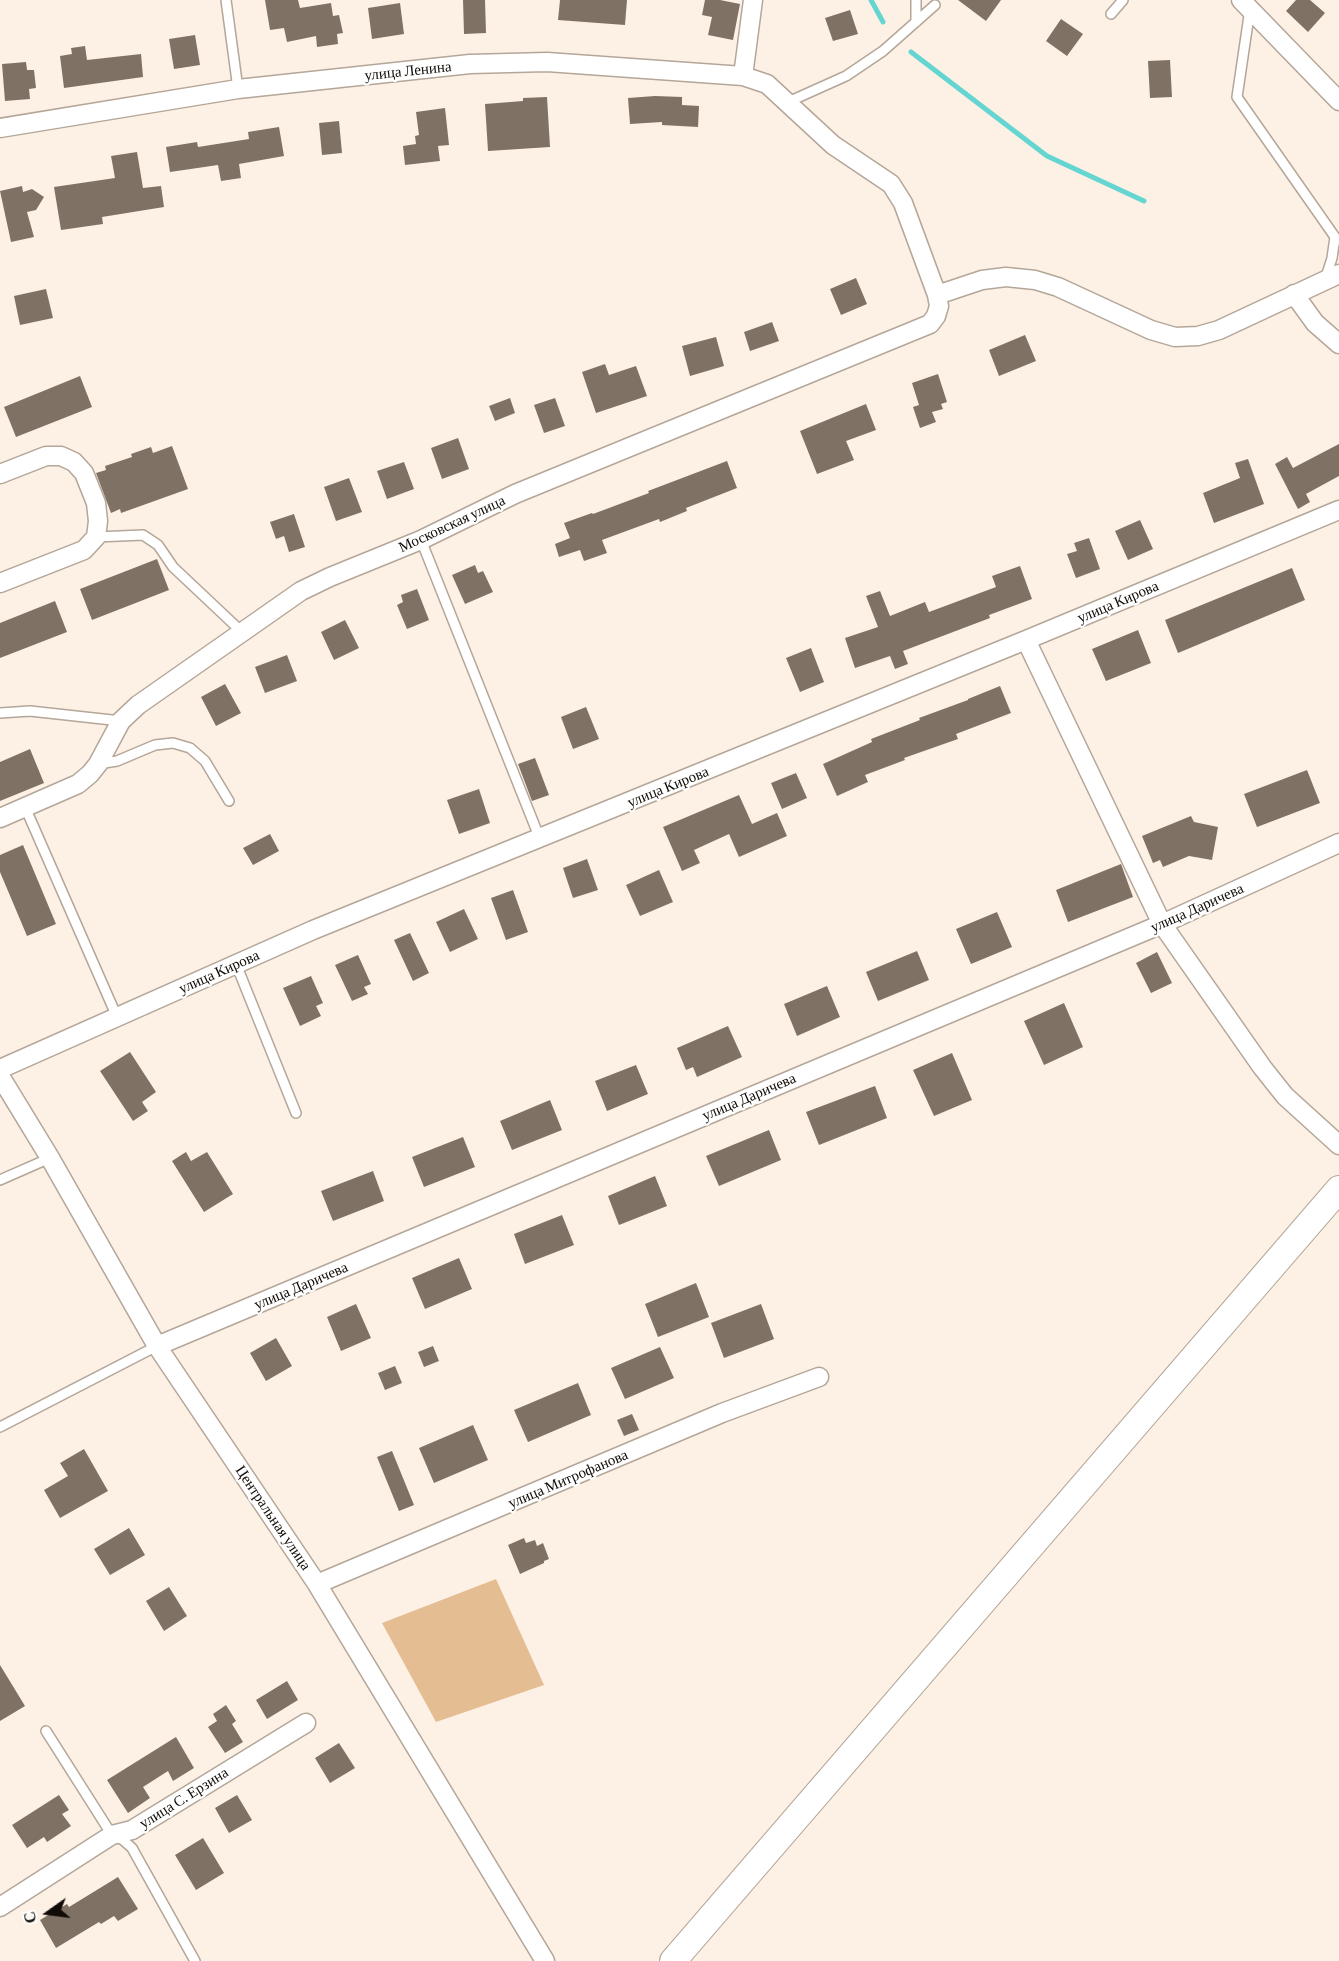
<!DOCTYPE html>
<meta charset="utf-8">
<style>
body{margin:0}
#map{position:relative;width:1339px;height:1961px;overflow:hidden;background:#fdf1e5;font-family:"Crimson Pro",serif}
canvas{display:block}
.north{position:absolute;left:18px;top:1883px;width:60px;height:60px;-webkit-text-stroke:4px #fff;paint-order:stroke;rotate:256deg;font-size:16px;font-weight:700;line-height:24px;text-align:center;color:#100b06}
.north::after{content:'';display:block;margin:auto;width:21px;height:27px;background:#100b06;clip-path:polygon(50% 0,100% 100%,50% 72%,0 100%)}
</style>
<div id="map">
<canvas width="1339" height="1961"></canvas>
<div class="north">С</div>
</div>
<script>
const ctx = document.querySelector('canvas').getContext('2d');
ctx.lineJoin = 'round';
function fillPath(path, color) {
  ctx.fillStyle = color;
  ctx.fill(path, 'evenodd');
}
function shape(rows) {
  const path = new Path2D();
  for (const r of rows) {
    path.moveTo(r[0], r[1]);
    for (let i = 2; i < r.length; i += 2) path.lineTo(r[i], r[i + 1]);
  }
  return path;
}
function stroke(path, color, width, dash) {
  ctx.strokeStyle = color;
  ctx.lineWidth = width;
  ctx.lineCap = dash ? 'butt' : 'round';
  ctx.setLineDash(dash || []);
  ctx.stroke(path);
}
function write(font, color, halo, rows, align = 'center') {
  ctx.font = font + ' "Crimson Pro",serif';
  ctx.lineWidth = 4.5;
  ctx.setLineDash([]);
  ctx.textBaseline = 'middle';
  ctx.strokeStyle = halo;
  ctx.fillStyle = color;
  for (const [text, x, y, turn = 0] of rows) {
    ctx.save();
    ctx.translate(x, y);
    ctx.rotate((+turn || 0) * Math.PI / 180);
    ctx.textAlign = isNaN(turn) ? turn : align;
    if (halo) ctx.strokeText(text, 0, 0);
    ctx.fillText(text, 0, 0);
    ctx.restore();
  }
}
const green = shape([
 [496,1579,544,1685,436,1722,382,1623]
]);
const stream = shape([
 [871,0,883,22],
 [911,52,1047,156,1144,201]
]);
const building = shape([
 [265,0,298,0,300,8,331,3,333,16,339,15,343,33,337,34,338,44,317,47,316,36,287,42,284,28,270,30],
 [463,0,485,0,486,33,464,34],
 [560,0,627,0,625,25,558,20],
 [705,0,720,0,740,4,733,40,708,35,712,17,702,15],
 [958,0,1001,0,986,21],
 [1296,0,1310,0,1325,13,1308,32,1286,11],
 [400,3,404,34,372,39,368,8],
 [850,10,858,34,833,41,825,18],
 [1061,19,1083,34,1067,56,1046,41],
 [195,35,200,65,174,69,169,39],
 [85,46,87,60,141,54,143,77,64,88,60,56,72,54,71,48],
 [1170,60,1172,97,1150,98,1148,61],
 [26,62,27,70,34,70,36,88,29,89,30,99,5,101,2,64],
 [655,96,682,97,682,105,699,106,698,127,662,125,662,122,630,124,628,98],
 [547,97,550,147,488,151,485,104,523,101,523,98],
 [445,108,449,145,438,146,440,161,405,165,403,146,416,144,415,136,419,135,416,112],
 [339,121,342,153,322,155,319,123],
 [279,127,284,156,239,164,241,178,221,181,218,165,170,172,166,147,197,142,198,147,249,139,248,132],
 [137,152,143,188,161,186,164,207,102,217,103,224,61,230,54,187,115,178,111,156],
 [22,186,23,192,32,189,44,197,36,210,27,212,34,237,11,242,0,191],
 [856,278,867,304,841,315,830,289],
 [46,289,53,318,20,325,14,296],
 [772,322,779,341,750,351,744,332],
 [1025,335,1036,361,999,376,989,350],
 [716,337,724,366,690,376,682,346],
 [605,364,609,375,636,366,647,396,596,413,582,372],
 [938,374,947,402,941,404,943,409,932,412,936,422,920,428,913,407,919,405,912,383],
 [80,376,92,407,16,437,4,407],
 [510,398,515,413,495,421,489,406],
 [555,398,565,426,544,433,534,405],
 [866,404,876,430,846,441,854,460,817,474,800,431],
 [458,438,469,469,442,479,431,448],
 [1339,444,1339,476,1306,494,1310,502,1298,509,1275,464,1287,457,1293,468],
 [172,446,188,489,121,513,120,509,111,513,96,473,106,470,105,466,132,457,131,454,151,447,153,453],
 [1248,459,1264,504,1214,523,1203,493,1240,478,1235,463],
 [727,461,737,488,686,508,687,511,660,522,659,519,602,540,607,553,584,561,580,550,559,557,555,544,570,538,564,523,592,513,593,514,649,493,648,491],
 [404,462,414,489,387,499,377,471],
 [349,478,362,512,336,521,324,487],
 [294,514,305,547,289,552,284,536,276,539,270,522],
 [1140,520,1153,549,1128,560,1115,531],
 [1089,538,1100,569,1076,578,1067,554,1077,551,1074,543],
 [157,559,169,590,92,620,80,589],
 [475,565,478,573,483,571,493,592,465,604,452,575],
 [1020,566,1032,599,989,615,990,618,903,651,908,664,895,669,890,656,855,668,845,638,878,627,866,596,880,591,890,616,925,602,929,612,996,587,992,576],
 [1292,568,1305,600,1178,653,1165,620],
 [417,589,429,620,407,629,397,605,403,602,401,595],
 [55,601,67,632,0,658,0,623],
 [345,620,359,648,334,660,321,632],
 [1138,630,1151,663,1106,681,1092,649],
 [811,648,824,682,800,692,786,658],
 [287,655,297,681,265,693,255,667],
 [225,684,241,713,216,726,201,697],
 [1000,686,1011,713,956,734,958,739,904,758,905,760,865,775,868,782,837,796,823,764,872,742,871,739,920,720,919,718,968,700,968,699],
 [586,707,599,739,573,749,561,717],
 [30,749,44,783,0,801,0,762],
 [535,758,549,795,532,801,518,764],
 [1307,770,1320,803,1257,827,1244,794],
 [796,773,807,798,782,809,771,783],
 [479,789,490,823,459,834,447,800],
 [739,795,752,824,777,813,787,836,739,857,729,834,694,850,700,863,682,871,663,827],
 [1191,816,1194,822,1218,827,1212,860,1189,856,1163,867,1160,860,1153,863,1142,836],
 [270,834,279,851,253,865,243,848],
 [23,845,56,924,27,936,0,872,0,855],
 [587,859,598,890,573,898,563,868],
 [1121,864,1133,897,1068,922,1056,890],
 [659,870,673,902,640,916,626,885],
 [513,890,528,932,506,940,491,898],
 [464,909,478,939,450,952,436,922],
 [997,912,1012,947,971,964,956,929],
 [410,933,429,973,413,981,394,940],
 [917,951,929,980,878,1001,866,972],
 [1157,952,1172,983,1151,993,1136,963],
 [358,955,371,984,364,987,368,994,352,1001,335,965],
 [311,976,323,1003,316,1006,321,1016,300,1026,283,988],
 [827,986,840,1017,797,1036,784,1004],
 [1064,1003,1083,1047,1044,1065,1024,1021],
 [728,1026,742,1057,697,1077,693,1067,686,1070,677,1048],
 [130,1052,156,1092,142,1102,148,1111,133,1121,100,1071],
 [952,1053,972,1100,934,1116,913,1070],
 [636,1065,648,1094,607,1111,595,1081],
 [875,1086,887,1118,819,1145,806,1112],
 [550,1100,562,1130,512,1150,500,1121],
 [769,1130,781,1160,719,1186,706,1156],
 [463,1137,475,1167,424,1187,412,1157],
 [186,1152,191,1161,207,1152,233,1194,204,1212,172,1161],
 [373,1171,384,1201,333,1221,321,1191],
 [655,1176,667,1206,619,1225,608,1196],
 [562,1215,574,1245,525,1264,514,1234],
 [459,1258,472,1289,425,1309,412,1278],
 [696,1283,709,1317,658,1337,645,1304],
 [356,1304,371,1338,341,1351,327,1317],
 [761,1304,774,1339,724,1358,711,1323],
 [276,1338,292,1366,266,1381,250,1353],
 [433,1346,439,1361,424,1367,418,1352],
 [660,1347,674,1378,625,1399,611,1368],
 [395,1366,402,1383,385,1390,378,1373],
 [578,1383,591,1415,528,1442,514,1410],
 [632,1414,639,1430,624,1436,617,1420],
 [473,1425,488,1460,434,1483,419,1448],
 [84,1449,108,1491,60,1518,44,1490,68,1476,60,1463],
 [392,1451,414,1505,399,1511,377,1457],
 [129,1528,145,1555,110,1575,94,1549],
 [524,1538,526,1543,535,1540,537,1546,543,1543,549,1559,544,1561,544,1563,520,1574,508,1545],
 [169,1587,187,1616,164,1631,146,1601],
 [0,1665,25,1706,0,1721],
 [287,1681,298,1700,267,1719,256,1700],
 [226,1705,236,1721,232,1724,243,1742,225,1753,208,1727,217,1721,213,1714],
 [176,1737,194,1768,173,1781,168,1771,143,1787,150,1798,128,1813,107,1780],
 [339,1743,355,1768,330,1783,315,1758],
 [59,1795,69,1810,62,1814,71,1826,47,1842,44,1837,27,1848,12,1825],
 [237,1795,252,1820,229,1833,215,1808],
 [203,1838,224,1873,196,1890,175,1855],
 [118,1877,138,1909,118,1921,114,1916,101,1924,99,1922,56,1948,40,1920,67,1904,69,1907]
]);
const lane = shape([
 [226,0,238,89],
 [916,0,916,22],
 [1250,9,1237,97,1335,237,1339,240],
 [1111,14,1123,0],
 [788,102,846,76,883,51,935,5],
 [1325,280,1332,258,1335,237],
 [96,537,143,535,158,545,173,567,242,632],
 [421,540,540,839],
 [0,713,30,711,121,721],
 [98,764,117,761,155,745,173,743,190,748,205,761,229,801],
 [25,807,117,1017],
 [236,964,296,1113],
 [0,1180,50,1158],
 [0,1427,157,1346],
 [46,1731,112,1835,123,1840,132,1848,195,1961]
]);
const street = shape([
 [1241,0,1339,101],
 [0,128,238,89,470,64,547,62,743,76,753,0],
 [1294,294,1315,323,1339,344],
 [937,295,982,280,1006,277,1035,280,1058,287,1151,330,1175,337,1198,336,1219,330,1339,274],
 [0,474,46,456,61,456,74,462,84,473,96,503,98,521,96,537,84,550,0,583],
 [1026,640,1162,924,1262,1067,1285,1096,1339,1145],
 [0,818,78,784,90,774,98,764,121,721,138,705,301,591,330,577,421,540,515,494,930,324,936,316,939,306,937,295,903,203,891,184,833,145,767,84,743,76],
 [0,1069,313,930,1026,640,1339,510],
 [0,1076,50,1158,157,1346,317,1584,545,1961],
 [157,1346,1162,924,1339,843],
 [317,1584,722,1413,819,1377],
 [0,1907,112,1835,132,1830,306,1723]
]);
const secondary = shape([
 [673,1961,1339,1189]
]);
const streetNames = [
 ["улица Ленина",408,71,-6],
 ["Московская улица",452,524,-25],
 ["улица Кирова",1118,602,-23],
 ["улица Кирова",668,787,-22],
 ["улица Даричева",1197,908,-24],
 ["улица Кирова",219,972,-24],
 ["улица Даричева",749,1097,-23],
 ["улица Даричева",301,1286,-23],
 ["улица Митрофанова",568,1479,-23],
 ["Центральная улица",273,1518,56],
 ["улица С. Ерзина",184,1798,-32]
];
fillPath(green, '#e5bd93');
stroke(stream, '#65d5d2', 5);
fillPath(building, '#7f7265');
stroke(lane, '#b4a698', 12);
stroke(street, '#b4a698', 21);
stroke(secondary, '#b4a698', 28);
stroke(lane, '#fff', 9);
stroke(street, '#fff', 18);
stroke(secondary, '#fff', 26);
write('15px', '#100b06', '#fff', streetNames);
</script>
